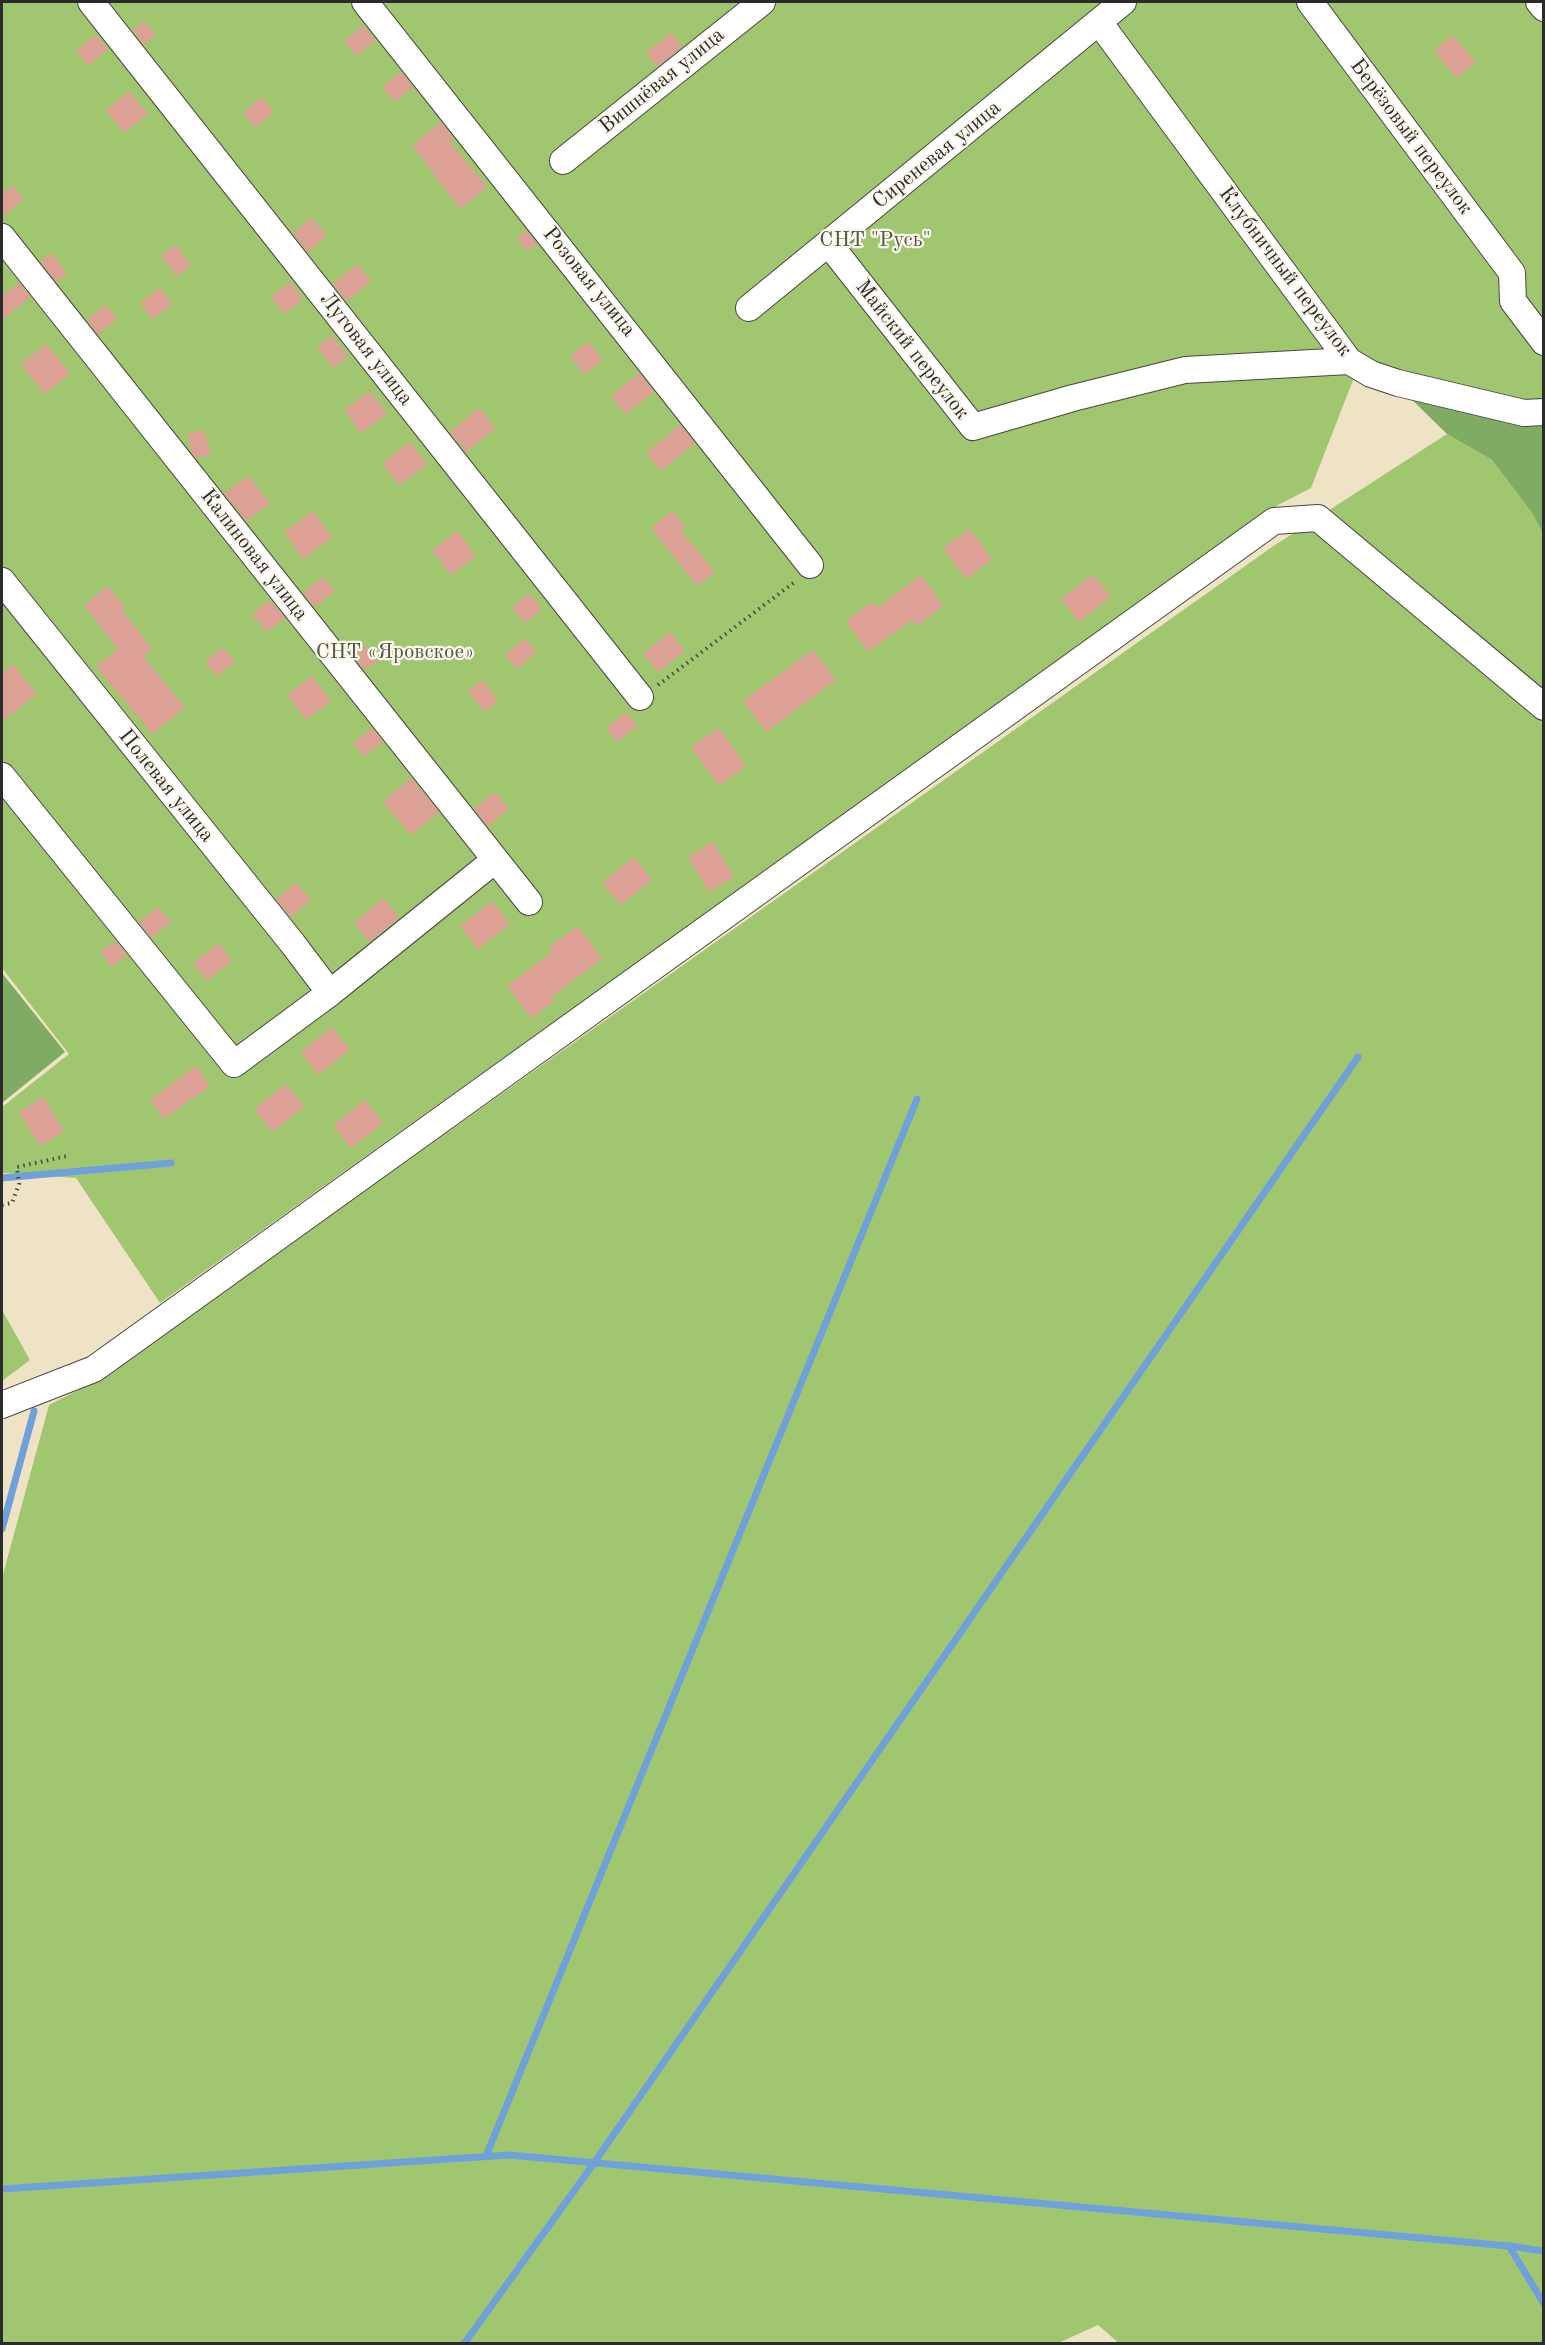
<!DOCTYPE html>
<meta charset="utf-8">
<style>
body{margin:0}
#map{position:relative;width:1545px;height:2345px;overflow:hidden;background:#efe3c5;font-family:"Old Standard TT",serif}
canvas{display:block}
.frame{position:absolute;inset:0;border:3px solid #2b2b2b;pointer-events:none}
</style>
<div id="map">
<canvas width="1545" height="2345"></canvas>
<div class="frame"></div>
</div>
<script>
const ctx = document.querySelector('canvas').getContext('2d');
ctx.lineJoin = 'round';
function fillPath(path, color) {
  ctx.fillStyle = color;
  ctx.fill(path, 'evenodd');
}
function shape(rows) {
  const path = new Path2D();
  for (const r of rows) {
    path.moveTo(r[0], r[1]);
    for (let i = 2; i < r.length; i += 2) path.lineTo(r[i], r[i + 1]);
  }
  return path;
}
function stroke(path, color, width, dash) {
  ctx.strokeStyle = color;
  ctx.lineWidth = width;
  ctx.lineCap = dash ? 'butt' : 'round';
  ctx.setLineDash(dash || []);
  ctx.stroke(path);
}
function write(font, color, halo, rows, align = 'center') {
  ctx.font = font + ' "Old Standard TT",serif';
  ctx.lineWidth = 4.5;
  ctx.setLineDash([]);
  ctx.textBaseline = 'middle';
  ctx.strokeStyle = halo;
  ctx.fillStyle = color;
  for (const [text, x, y, turn = 0] of rows) {
    ctx.save();
    ctx.translate(x, y);
    ctx.rotate((+turn || 0) * Math.PI / 180);
    ctx.textAlign = isNaN(turn) ? turn : align;
    if (halo) ctx.strokeText(text, 0, 0);
    ctx.fillText(text, 0, 0);
    ctx.restore();
  }
}
const green = shape([
 [2,2,1543,2,1543,437,1355,375,1311,488,1278,505,160,1303,76,1178,2,1173,2,1107,69,1054,2,968],
 [1447,434,1492,460,1532,513,1544,534,1543,2343,1120,2344,1098,2325,1056,2344,2,2344,2,1578,49,1405,100,1379,1272,547],
 [2,1310,30,1360,2,1381]
]);
const forest = shape([
 [1402,390,1543,416,1543,533,1532,513,1492,460,1447,434],
 [2,973,65,1052,2,1103]
]);
const stream = shape([
 [2,1178,171,1163],
 [2,1529,34,1411],
 [486,2156,917,1099],
 [2,2189,509,2155,1509,2246,1544,2251],
 [1509,2246,1544,2304],
 [464,2344,594,2163,1358,1057]
]);
const building = shape([
 [144,21,156,35,144,44,133,30],
 [363,26,375,41,356,56,344,41],
 [672,33,682,47,657,67,646,52],
 [96,35,108,49,88,66,76,51],
 [1453,35,1476,63,1456,78,1434,50],
 [401,72,413,87,395,102,382,87],
 [129,91,148,114,124,133,106,110],
 [262,97,274,112,255,128,243,113],
 [441,122,454,139,450,142,487,187,460,209,412,145],
 [13,185,24,199,2,217,2,194],
 [312,218,327,236,308,252,293,233],
 [526,230,537,243,527,251,517,238],
 [176,245,191,266,176,276,161,255],
 [52,253,67,274,56,282,40,261],
 [357,264,371,281,347,301,333,284],
 [290,282,303,299,284,314,271,297],
 [19,283,30,297,2,320,2,296],
 [160,288,172,304,152,319,140,303],
 [106,305,117,319,98,334,87,320],
 [332,336,348,357,333,368,317,347],
 [588,342,603,360,584,374,570,356],
 [46,344,70,374,45,394,21,364],
 [639,373,654,392,626,414,611,396],
 [370,391,387,414,361,433,344,410],
 [479,408,496,428,466,452,450,432],
 [680,425,695,443,661,471,646,453],
 [204,430,211,455,197,458,192,453,187,434],
 [410,442,427,465,399,485,382,463],
 [249,476,270,504,246,521,224,493],
 [313,511,332,538,303,559,284,532],
 [672,511,686,527,681,531,715,572,697,586,651,528],
 [970,529,992,559,966,579,943,548],
 [458,531,476,556,451,575,432,550],
 [1093,574,1111,597,1079,622,1061,599],
 [921,575,943,606,917,626,912,620,868,652,846,621,872,602,877,608],
 [323,577,335,591,315,607,303,593],
 [108,586,125,608,122,610,152,649,143,656,185,708,152,734,96,666,118,649,84,605],
 [529,593,542,609,525,623,512,608],
 [270,600,285,618,267,632,252,614],
 [670,632,685,651,658,672,643,654],
 [525,638,537,652,517,669,505,655],
 [367,646,378,661,365,670,353,656],
 [223,647,235,662,217,676,205,661],
 [813,650,836,680,766,732,743,701],
 [13,664,37,694,2,722,2,674],
 [312,676,331,701,306,720,287,695],
 [482,680,498,701,484,712,468,691],
 [626,712,637,726,617,742,606,728],
 [372,728,383,742,364,757,353,743],
 [719,728,746,766,719,786,691,747],
 [411,778,439,812,411,835,383,802],
 [495,792,509,809,488,826,474,809],
 [713,842,734,877,709,892,688,857],
 [634,857,652,880,620,905,602,882],
 [296,883,311,900,291,917,276,899],
 [383,898,399,917,369,942,354,923],
 [492,901,510,924,478,949,460,926],
 [158,907,171,922,151,938,139,922],
 [578,926,602,959,551,997,554,1001,531,1018,507,986,552,952,549,947],
 [116,941,127,955,111,967,101,951],
 [219,943,232,961,207,981,193,963],
 [332,1027,350,1050,318,1075,301,1052],
 [196,1066,210,1086,164,1119,150,1100],
 [286,1084,304,1107,272,1132,254,1109],
 [43,1097,64,1131,40,1146,19,1112],
 [365,1100,383,1123,351,1148,333,1125]
]);
const path = shape([
 [658,685,796,581],
 [2,1205,12,1203,19,1184,17,1167,67,1156]
]);
const minor = shape([
 [91,2,640,697],
 [365,2,810,565],
 [1310,2,1512,273,1513,301,1544,342],
 [1539,2,1544,8],
 [1099,22,1349,361,1371,374,1398,383,1524,413,1544,412],
 [563,161,762,2],
 [2,237,529,902],
 [829,244,973,427,1073,398,1185,370,1349,361],
 [749,308,1123,2],
 [2,581,293,944,330,993],
 [2,776,234,1064,330,993,495,860],
 [2,1405,94,1369,1274,521,1318,518,1544,707]
]);
const streetNames = [
 ["Вишнёвая улица",662,81,-39],
 ["Берёзовый переулок",1411,137,53],
 ["Сиреневая улица",937,155,-39],
 ["Клубничный переулок",1285,272,53],
 ["Розовая улица",589,282,51],
 ["Луговая улица",366,349,52],
 ["Майский переулок",912,350,52],
 ["Калиновая улица",254,555,52],
 ["Полевая улица",166,786,51]
];
const parkNames = [
 ["СНТ \"Русь\"",875,240],
 ["СНТ «Яровское»",395,652]
];
fillPath(green, '#a1c670');
fillPath(forest, '#80ab62');
stroke(stream, '#70a0da', 7);
fillPath(building, '#dda094');
stroke(minor, '#484742', 28);
stroke(path, '#484742', 4, [1.5, 4.5]);
stroke(minor, '#fff', 26);
write('21px', '#2b2b2b', '#fbf7ec', streetNames);
write('21px', '#4e5a40', '#fbf7ec', parkNames);
</script>
